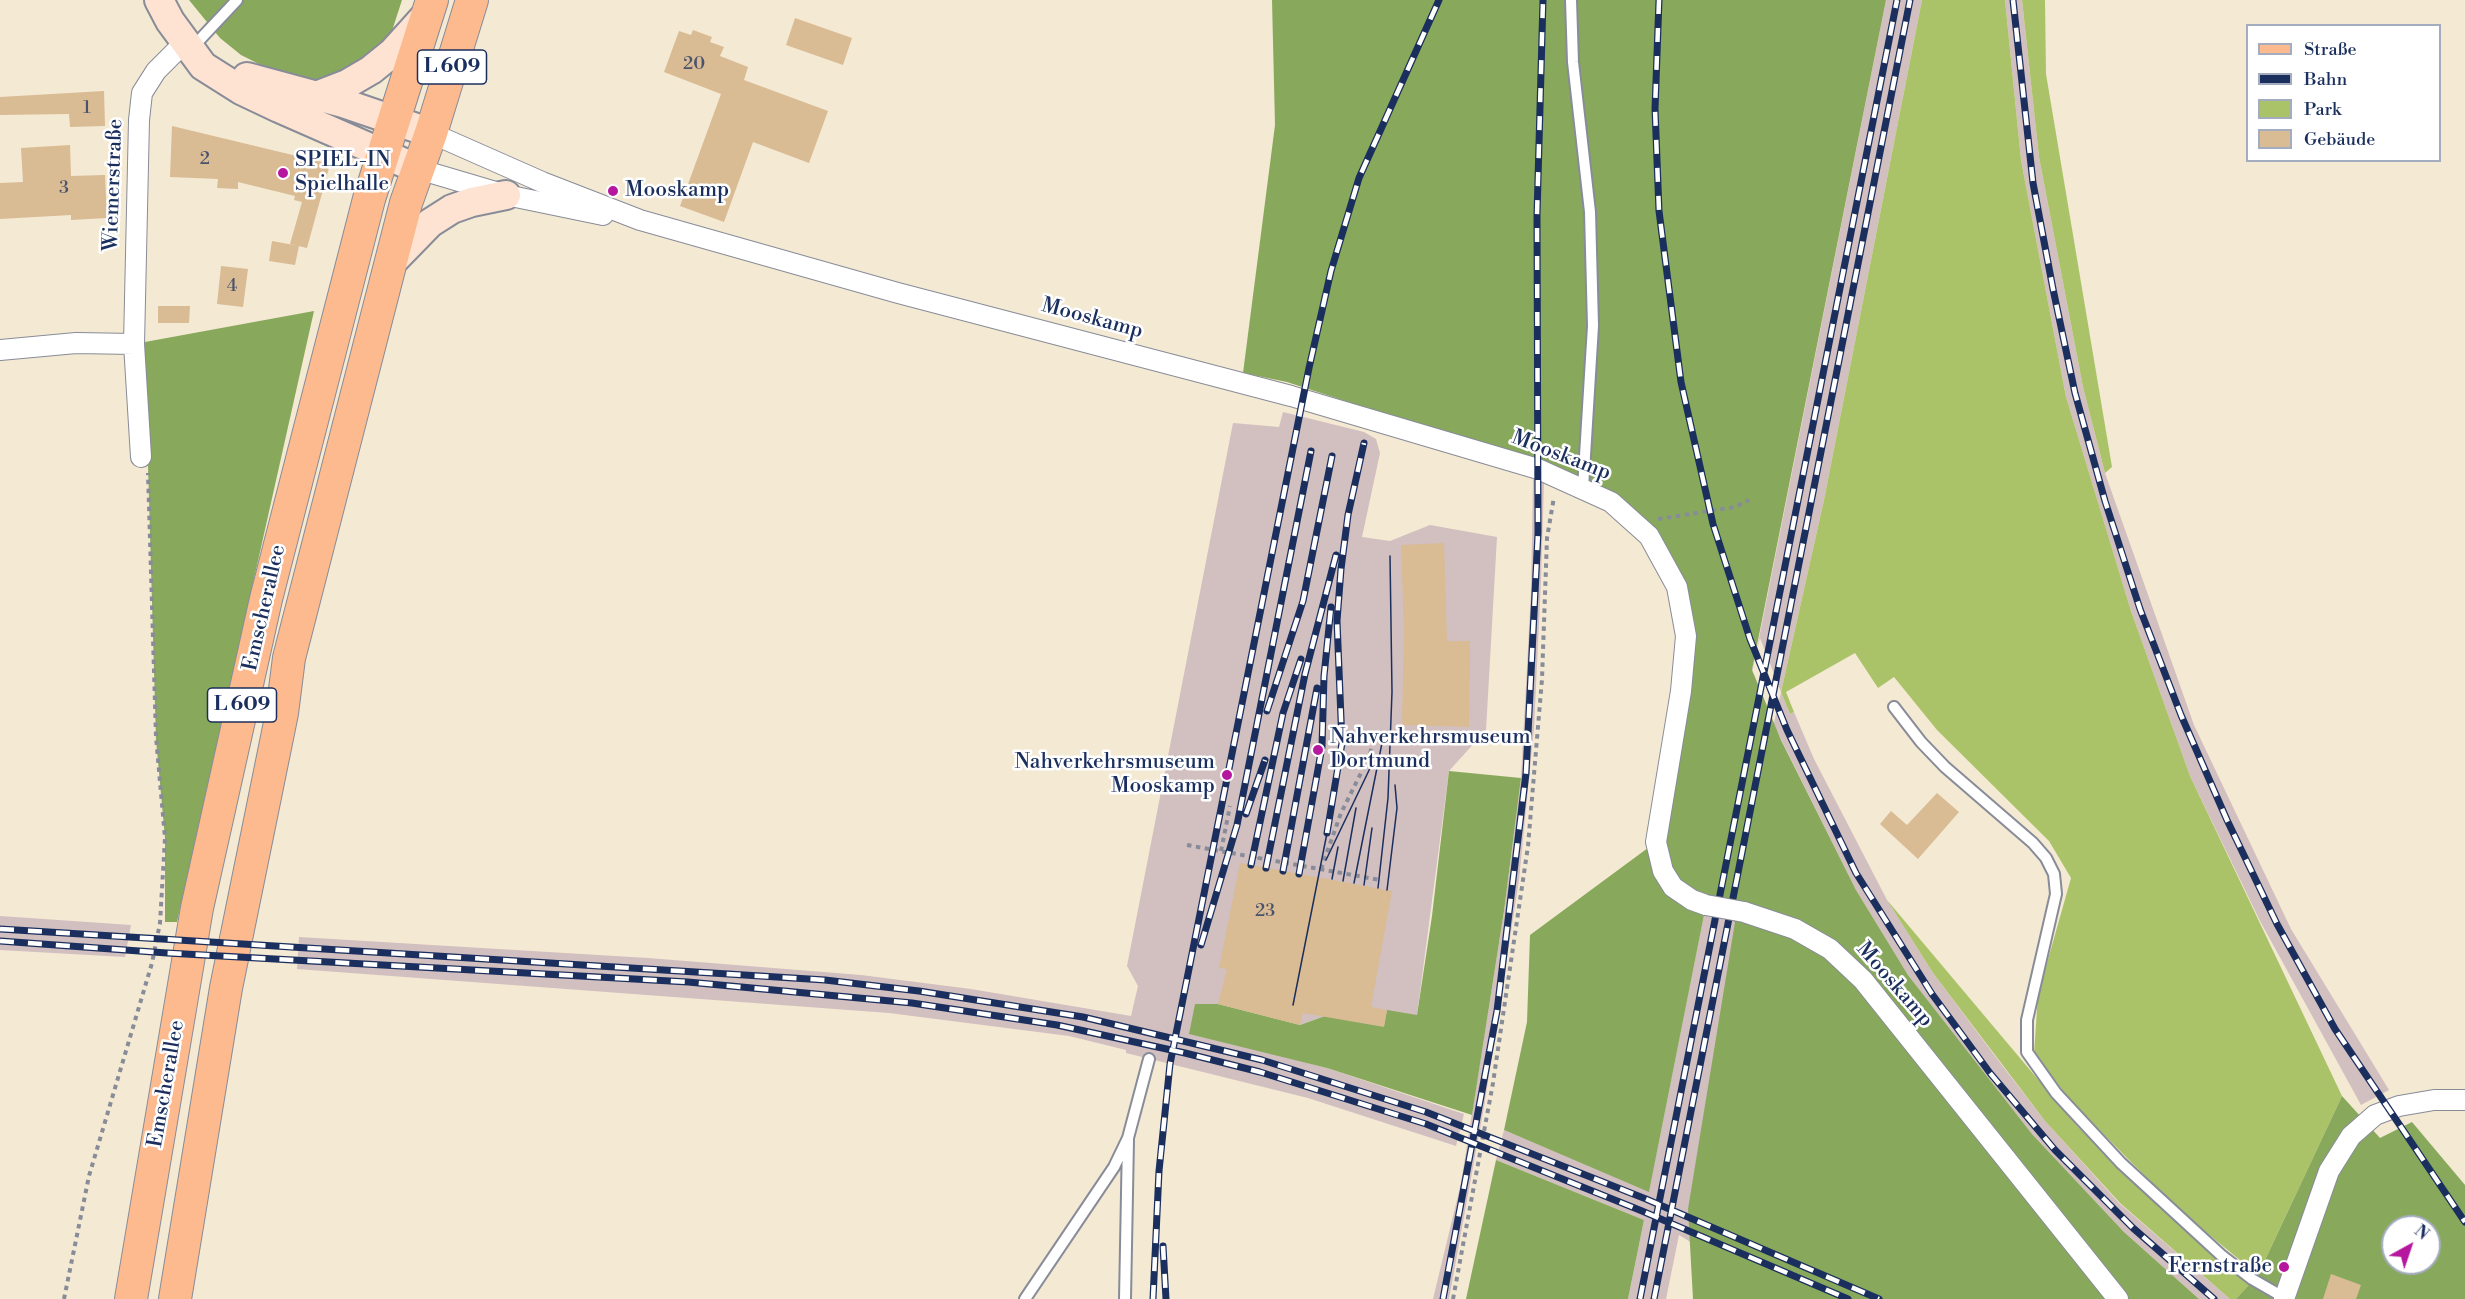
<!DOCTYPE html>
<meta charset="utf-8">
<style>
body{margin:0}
#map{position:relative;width:2465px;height:1299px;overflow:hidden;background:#f4e9d3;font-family:"Libre Bodoni",serif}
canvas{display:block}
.legend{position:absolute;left:2246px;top:24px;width:195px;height:138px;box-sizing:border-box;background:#fff;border:2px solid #a4acbf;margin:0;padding:8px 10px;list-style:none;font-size:18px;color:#1b2f5e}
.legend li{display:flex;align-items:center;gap:12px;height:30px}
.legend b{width:30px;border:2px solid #a4acbf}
.north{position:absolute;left:2381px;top:1215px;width:60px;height:60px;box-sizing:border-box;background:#fff;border:2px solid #a4acbf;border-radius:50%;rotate:40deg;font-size:16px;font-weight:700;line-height:24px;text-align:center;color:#1b2f5e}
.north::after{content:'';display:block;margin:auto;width:21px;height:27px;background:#b5179e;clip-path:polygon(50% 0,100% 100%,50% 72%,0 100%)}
</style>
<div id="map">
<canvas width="2465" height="1299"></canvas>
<ul class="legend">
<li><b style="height:8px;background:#fcba8e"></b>Straße</li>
<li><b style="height:8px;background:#1b2f5e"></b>Bahn</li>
<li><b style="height:16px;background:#abc368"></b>Park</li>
<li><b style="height:16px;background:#d9bb94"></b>Gebäude</li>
</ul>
<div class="north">N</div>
</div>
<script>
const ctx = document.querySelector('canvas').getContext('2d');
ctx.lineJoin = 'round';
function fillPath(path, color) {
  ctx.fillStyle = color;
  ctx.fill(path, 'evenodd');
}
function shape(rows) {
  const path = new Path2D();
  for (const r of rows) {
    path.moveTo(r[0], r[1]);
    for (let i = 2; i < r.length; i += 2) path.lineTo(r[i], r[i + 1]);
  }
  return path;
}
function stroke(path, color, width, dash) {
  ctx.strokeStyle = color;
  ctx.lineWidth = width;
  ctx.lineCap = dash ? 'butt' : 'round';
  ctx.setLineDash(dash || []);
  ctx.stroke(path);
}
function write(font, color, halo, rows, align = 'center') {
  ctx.font = font + ' "Libre Bodoni",serif';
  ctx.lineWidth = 5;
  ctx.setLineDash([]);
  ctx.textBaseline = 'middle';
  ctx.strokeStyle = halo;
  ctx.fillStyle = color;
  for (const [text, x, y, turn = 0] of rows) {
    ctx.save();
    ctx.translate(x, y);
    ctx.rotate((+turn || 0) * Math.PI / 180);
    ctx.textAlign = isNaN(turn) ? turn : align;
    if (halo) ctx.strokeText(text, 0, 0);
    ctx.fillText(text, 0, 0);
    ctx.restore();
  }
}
const industrial = shape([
 [1886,0,1922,0,1824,500,1781,692,1790,714,1794,712,1814,759,1887,900,1933,973,2001,1064,2045,1121,2119,1203,2230,1299,2199,1299,2124,1232,2032,1134,1908,975,1856,890,1774,725,1697,1246,1679,1235,1666,1299,1628,1299,1644,1220,1496,1160,1504,1130,1649,1191],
 [1760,638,1781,692,1774,723,1752,670],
 [2005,0,2022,0,2039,157,2083,387,2105,473,2194,725,2291,929,2389,1090,2361,1105,2260,921,2190,776,2131,611,2066,397,2021,160],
 [1283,412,1364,432,1376,439,1380,453,1362,537,1390,541,1430,525,1497,537,1486,730,1449,771,1417,1015,1384,1027,1325,1016,1300,1025,1218,1004,1190,1032,1327,1068,1464,1114,1456,1146,1308,1098,1126,1053,1126,1050,1069,1036,889,1013,297,969,299,937,648,958,861,975,971,989,1131,1016,1138,986,1127,966,1233,423,1279,427],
 [1533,479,1544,482,1541,581,1534,728,1519,880,1484,1107,1449,1299,1433,1299,1461,1183,1504,911,1521,778,1531,592],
 [0,916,131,925,125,957,0,950]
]);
const green = shape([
 [1922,0,2005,0,2021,160,2066,397,2131,611,2190,776,2342,1096,2258,1275,2184,1214,2129,1160,2071,1101,2034,1054,2038,995,2071,878,2049,841,1937,730,1894,677,1878,688,1855,653,1786,692,1794,712,1790,714,1781,692,1824,500],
 [2022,0,2045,0,2046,74,2112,467,2105,473,2083,387,2039,157],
 [1887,900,2078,1127,2183,1228,2250,1284,2236,1299,2230,1299,2120,1203,2045,1121,1933,973]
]);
const forest = shape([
 [189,0,402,0,391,34,380,52,330,79,315,81,261,65,241,55,220,38],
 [1272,0,1886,0,1752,670,1781,740,1856,890,1908,975,2032,1134,2124,1232,2199,1299,1693,1299,1688,1209,1735,922,1706,905,1649,1192,1504,1130,1527,1022,1530,935,1656,842,1681,691,1677,587,1660,534,1616,496,1572,475,1287,382,1243,373,1275,125],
 [314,311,177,922,165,922,165,838,156,740,148,466,141,457,134,344],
 [1449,771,1521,778,1504,911,1472,1115,1327,1068,1189,1034,1195,1004,1218,1004,1300,1025,1325,1016,1384,1026,1387,1010,1417,1015,1432,916],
 [2342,1096,2380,1138,2412,1122,2465,1185,2465,1299,2236,1299,2258,1275],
 [2393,1227,2429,1227,2429,1263,2393,1263],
 [1496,1160,1644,1220,1628,1299,1466,1299]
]);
const building = shape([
 [795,18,852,38,843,65,786,45],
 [693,30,712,37,710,42,724,47,720,56,748,67,744,80,828,111,809,163,753,142,724,222,680,206,721,94,664,72,679,31,691,35],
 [104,91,105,126,70,127,69,114,0,115,0,97],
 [172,126,330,164,307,248,290,244,302,202,294,200,295,196,238,182,238,189,217,188,218,179,170,177],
 [70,145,71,176,105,175,107,218,71,220,71,215,0,219,0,183,23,182,21,148],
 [272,241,299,246,295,265,269,261],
 [221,266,248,269,243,307,217,304],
 [158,306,190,306,189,323,158,323],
 [1444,543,1447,641,1470,641,1469,727,1402,725,1404,631,1401,545],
 [1937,793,1959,812,1918,859,1880,824,1891,811,1907,825],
 [1240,863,1392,891,1371,1007,1387,1010,1384,1027,1303,1013,1300,1025,1218,1004,1227,969,1219,968],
 [2331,1274,2361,1285,2356,1299,2323,1299]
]);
const path = shape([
 [1658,519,1735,507,1749,500],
 [1187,845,1380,880],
 [1221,851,1230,806],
 [1251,865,1258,858],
 [1321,869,1341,813,1369,757,1373,743],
 [64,1299,89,1176,152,963,160,923,165,838,156,737,148,473],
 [1453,1299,1493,1083,1528,846,1542,679,1547,538,1554,497]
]);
const lane = shape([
 [1571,0,1573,62,1590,212,1593,326,1583,488],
 [191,49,237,0],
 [1894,707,1921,742,1945,767,2033,843,2046,858,2054,874,2056,894,2027,1020,2027,1052,2056,1093,2121,1163,2221,1255,2252,1279,2285,1298],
 [1025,1299,1114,1167,1128,1138,1149,1059],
 [1125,1299,1128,1140]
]);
const street = shape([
 [431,133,542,182,640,220,898,293,1291,396,1538,469,1611,502,1649,536,1677,587,1686,636,1681,691,1656,842,1663,871,1673,887,1692,900,1706,905],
 [418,169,506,195,603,215],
 [0,350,76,343,134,344],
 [141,457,134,344,139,120,142,93,156,71,184,43],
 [1744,912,1795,929,1830,949,1863,980,2118,1299],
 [2284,1299,2329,1171,2351,1136,2375,1115,2399,1106,2434,1100,2465,1100]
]);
const secondary = shape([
 [159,0,170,21,203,66,241,90,279,108,418,169],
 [247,77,343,103,431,133],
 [316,96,347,84,371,70,392,53,428,13],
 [391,263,430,223,452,209,472,202,506,195]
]);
const primary = shape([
 [131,1299,197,908,266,599,369,199,432,0],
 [175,1299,226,988,282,713,289,658,406,203,431,133,472,0]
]);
const tram = shape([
 [1326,860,1373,762],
 [1332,879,1338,847],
 [1343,881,1356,808],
 [1354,883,1384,733],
 [1364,885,1372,828],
 [1378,888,1388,798,1392,692,1390,556],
 [1387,890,1397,808,1395,785],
 [1293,1005,1327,833]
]);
const rail = shape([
 [1659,0,1655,109,1659,211,1681,382,1713,524,1750,639,1787,730,1856,873,1932,994,1990,1073,2055,1150,2133,1228,2214,1299],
 [2013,0,2033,183,2053,289,2075,393,2105,501,2140,609,2181,715,2227,820,2277,924,2335,1029,2465,1222],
 [1267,711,1303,601,1332,456],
 [1246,814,1265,760],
 [1327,833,1342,743,1337,621,1341,569,1348,515,1364,443],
 [1251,865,1283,713,1301,659],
 [1266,868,1305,674,1336,555],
 [1283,871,1317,688],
 [1299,874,1322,747,1324,676,1331,607],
 [0,929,825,980,919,991,1083,1017,1262,1060,1426,1112,1646,1199,1879,1299],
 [0,941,167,953,688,982,912,1003,1057,1025,1185,1053,1260,1072,1426,1124,1642,1211,1848,1299],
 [1201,945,1237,825,1311,451],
 [1163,1246,1166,1299],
 [1153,1299,1159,1171,1170,1064,1309,368,1331,271,1359,178,1439,0],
 [1443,1299,1497,1011,1526,773,1538,533,1537,215,1543,0],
 [1640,1299,1897,0],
 [1654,1299,1910,0]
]);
const streetBridge = shape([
 [1706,905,1744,912]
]);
const markers = [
 [283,173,6,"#b5179e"],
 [613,191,6,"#b5179e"],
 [1318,750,6,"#b5179e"],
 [1227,775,6,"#b5179e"],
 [2284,1267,6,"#b5179e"]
];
const numberNames = [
 ["20",694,65],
 ["1",87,109],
 ["2",205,160],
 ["3",64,189],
 ["4",232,287],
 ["23",1265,912]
];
const shields = [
 [452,67,69],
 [242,705,69]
];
const shieldNames = [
 ["L 609",452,67],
 ["L 609",242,705]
];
const poiNames = [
 ["SPIEL-IN",295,161],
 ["Spielhalle",295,185],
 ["Mooskamp",625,191],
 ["Nahverkehrsmuseum",1330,738],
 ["Dortmund",1330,762],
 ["Nahverkehrsmuseum",1215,763,"right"],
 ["Mooskamp",1215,787,"right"],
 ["Fernstraße",2272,1267,"right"]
];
const streetNames = [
 ["Wiemerstraße",114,185,-88],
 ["Mooskamp",1092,319,15],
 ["Mooskamp",1561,456,21],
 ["Emscherallee",265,608,-77],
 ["Mooskamp",1894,985,49],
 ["Emscherallee",167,1084,-80]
];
fillPath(industrial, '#d2bfc0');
fillPath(green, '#abc368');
fillPath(forest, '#88a95c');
fillPath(building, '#d9bb94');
stroke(lane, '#888c98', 14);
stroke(street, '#888c98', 22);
stroke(secondary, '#888c98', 32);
stroke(primary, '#888c98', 34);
stroke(path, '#888c98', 4, [4.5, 4.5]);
stroke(lane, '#fff', 10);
stroke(street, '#fff', 20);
stroke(secondary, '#fee3d2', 28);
stroke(primary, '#fcba8e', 32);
stroke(tram, '#1b2f5e', 1.5);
stroke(rail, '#1b2f5e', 7);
stroke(rail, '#fff', 4.5, [14]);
stroke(streetBridge, '#888c98', 22, []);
stroke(streetBridge, '#fff', 20);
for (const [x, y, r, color] of markers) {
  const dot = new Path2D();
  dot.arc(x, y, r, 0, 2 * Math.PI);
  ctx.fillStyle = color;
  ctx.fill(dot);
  stroke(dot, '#fff', 2);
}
write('18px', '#4a526c', null, numberNames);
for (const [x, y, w] of shields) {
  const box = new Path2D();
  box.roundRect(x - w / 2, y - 17, w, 34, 4.5);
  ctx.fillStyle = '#fff';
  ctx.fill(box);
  stroke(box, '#1b2f5e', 1.5);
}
write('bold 20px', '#1b2f5e', null, shieldNames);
write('21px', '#1b2f5e', '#fff', poiNames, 'left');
write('21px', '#1b2f5e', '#fff', streetNames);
</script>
